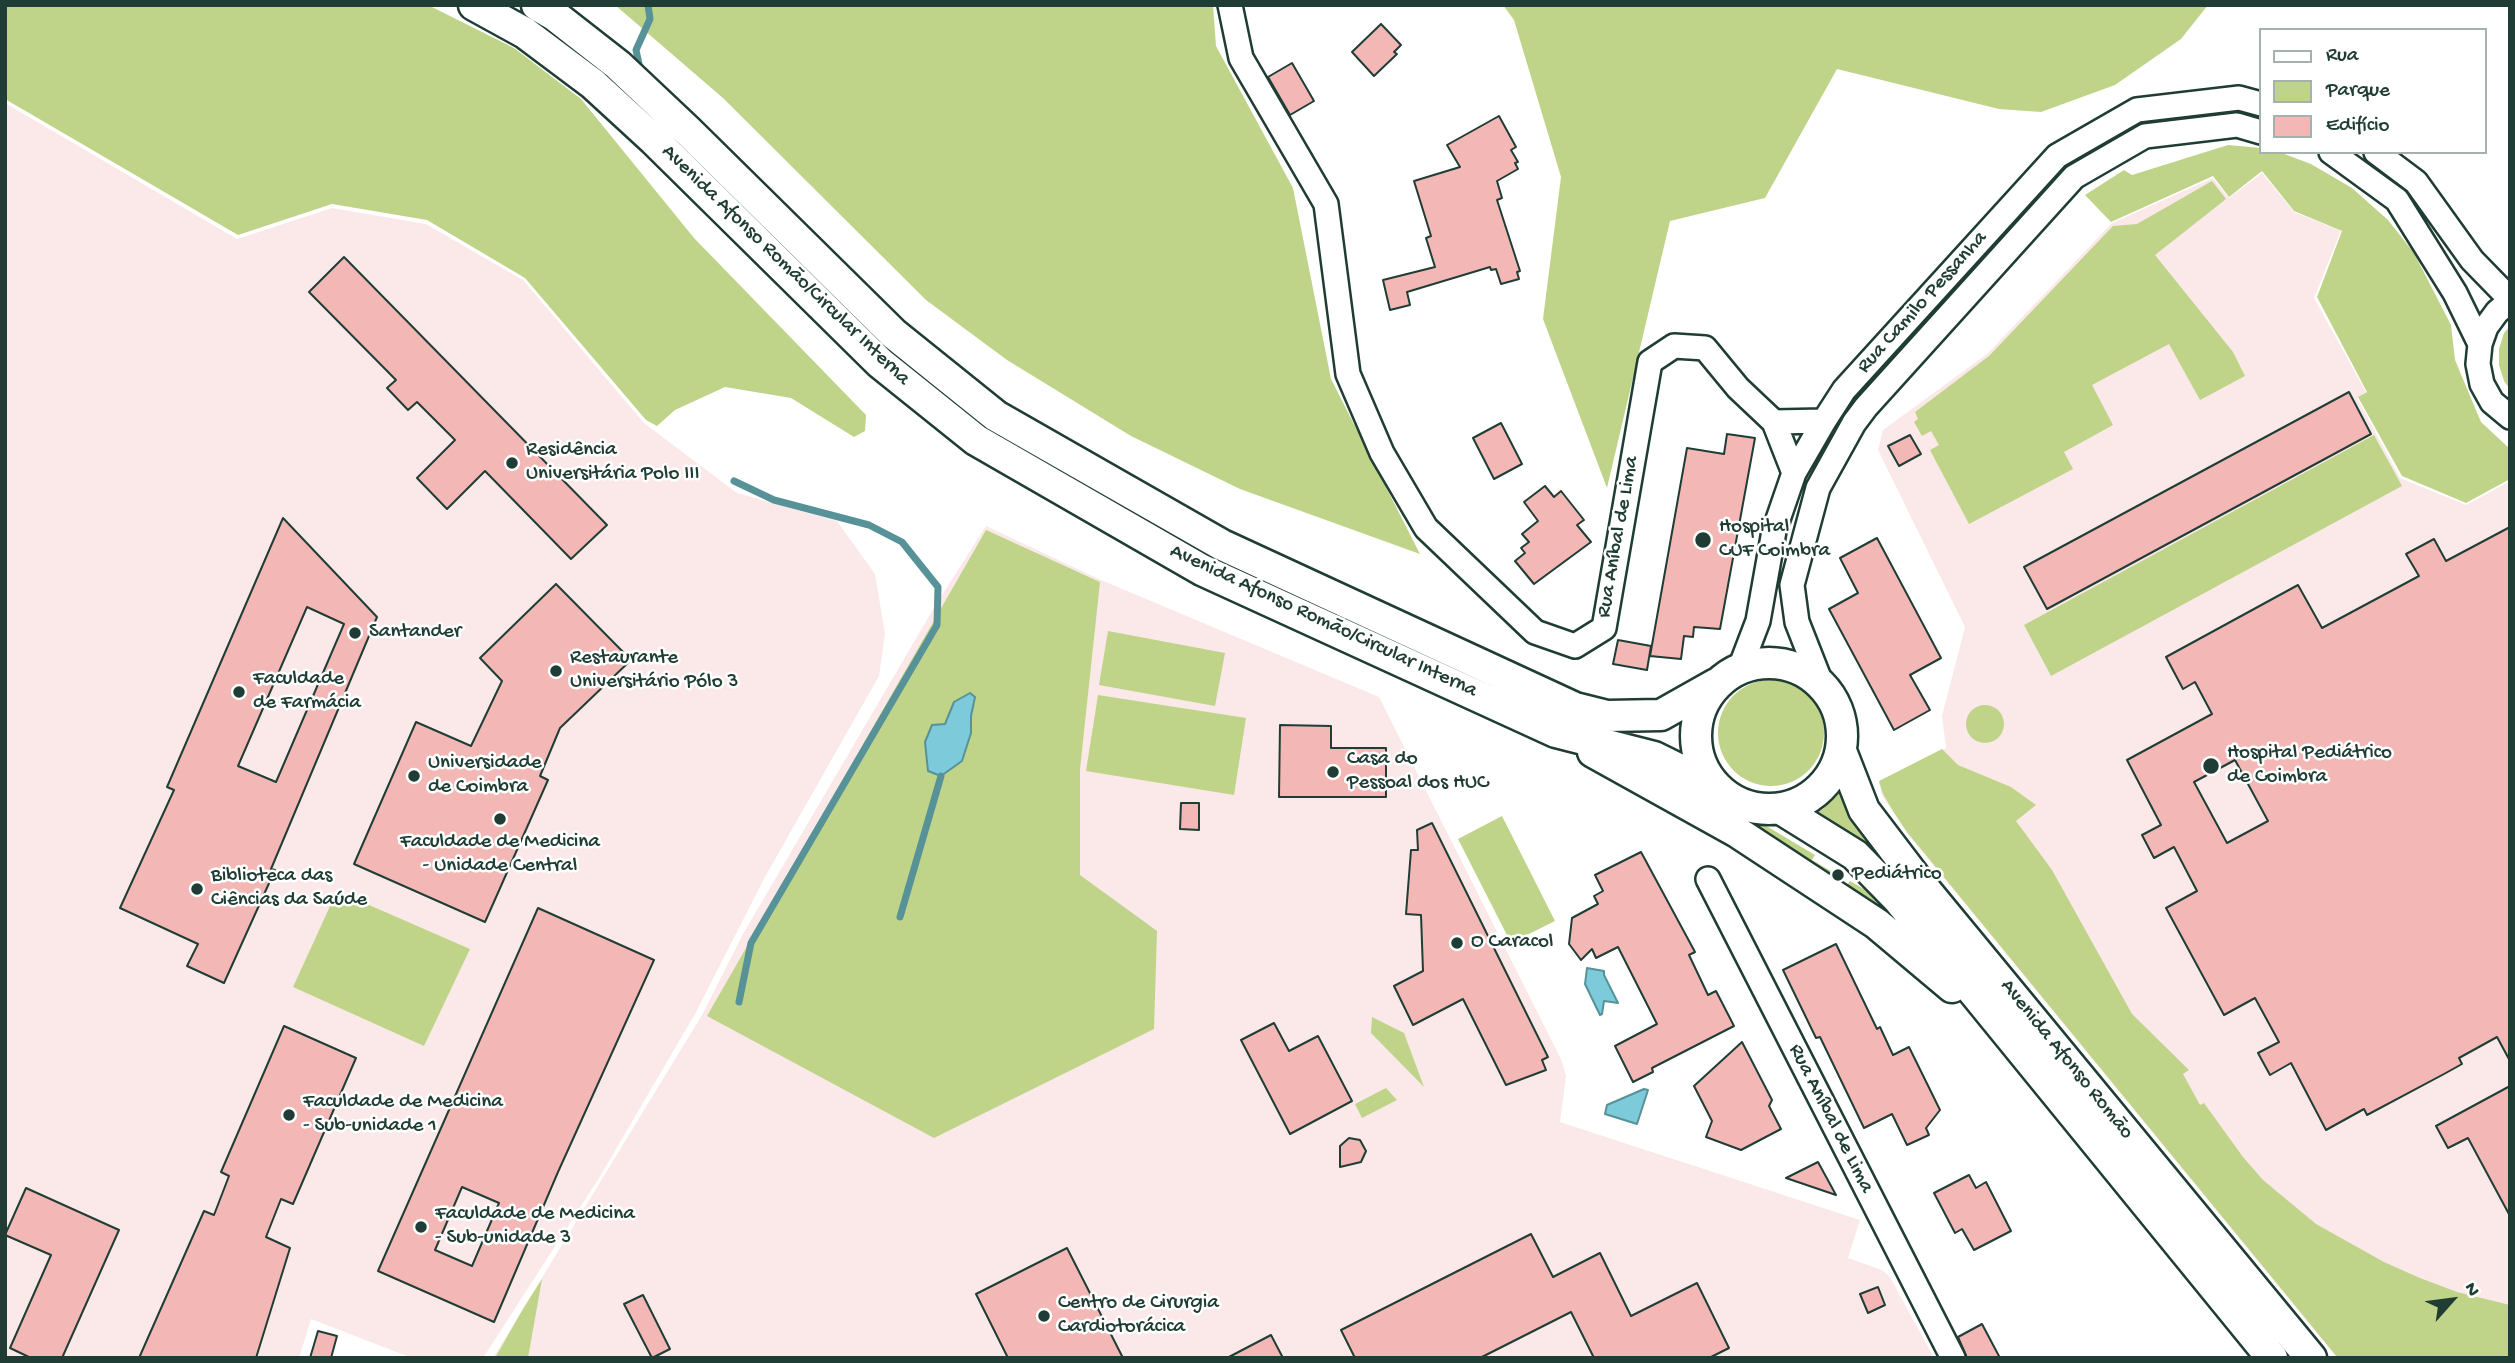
<!DOCTYPE html>
<meta charset="utf-8">
<style>
body{margin:0}
#map{position:relative;width:2515px;height:1363px;overflow:hidden;background:#fff;font-family:"Gochi Hand",sans-serif}
canvas{display:block}
.frame{position:absolute;inset:0;border:7px solid #1f3d34;pointer-events:none}
.legend{position:absolute;left:2259px;top:28px;width:228px;height:126px;box-sizing:border-box;background:#fff;border:2px solid #a5b1ae;margin:0;padding:9px 12px;list-style:none;font-size:21px;color:#1f3d34}
.legend li{display:flex;align-items:center;gap:14px;height:35px}
.legend b{width:35px;border:2px solid #a5b1ae}
.north{position:absolute;left:2417px;top:1265px;width:70px;height:70px;-webkit-text-stroke:5px #fff;paint-order:stroke;rotate:62deg;font-size:19px;font-weight:700;line-height:28px;text-align:center;color:#1f3d34}
.north::after{content:'';display:block;margin:auto;width:24px;height:32px;background:#1f3d34;clip-path:polygon(50% 0,100% 100%,50% 72%,0 100%)}
</style>
<div id="map">
<canvas width="2515" height="1363"></canvas>
<div class="frame"></div>
<ul class="legend">
<li><b style="height:9px;background:#fff"></b>Rua</li>
<li><b style="height:19px;background:#bfd489"></b>Parque</li>
<li><b style="height:19px;background:#f3b7b5"></b>Edifício</li>
</ul>
<div class="north">N</div>
</div>
<script>
const ctx = document.querySelector('canvas').getContext('2d');
ctx.lineJoin = 'round';
function fillPath(path, color) {
  ctx.fillStyle = color;
  ctx.fill(path, 'evenodd');
}
function shape(rows) {
  const path = new Path2D();
  for (const r of rows) {
    if (r.length === 3) {
      path.moveTo(r[0] + r[2], r[1]);
      path.arc(r[0], r[1], r[2], 0, 2 * Math.PI);
      continue;
    }
    path.moveTo(r[0], r[1]);
    for (let i = 2; i < r.length; i += 2) path.lineTo(r[i], r[i + 1]);
  }
  return path;
}
function stroke(path, color, width, dash) {
  ctx.strokeStyle = color;
  ctx.lineWidth = width;
  ctx.lineCap = dash ? 'butt' : 'round';
  ctx.setLineDash(dash || []);
  ctx.stroke(path);
}
function write(font, color, halo, rows, align = 'center') {
  ctx.font = font + ' "Gochi Hand",sans-serif';
  ctx.lineWidth = 5;
  ctx.setLineDash([]);
  ctx.textBaseline = 'middle';
  ctx.strokeStyle = halo;
  ctx.fillStyle = color;
  for (const [text, x, y, turn = 0] of rows) {
    ctx.save();
    ctx.translate(x, y);
    ctx.rotate((+turn || 0) * Math.PI / 180);
    ctx.textAlign = isNaN(turn) ? turn : align;
    if (halo) ctx.strokeText(text, 0, 0);
    ctx.fillText(text, 0, 0);
    ctx.restore();
  }
}
const built = shape([
 [5,103,237,239,332,208,426,224,523,280,644,423,737,493,837,521,875,574,885,634,879,676,765,877,695,1014,599,1178,483,1358,412,1358,311,1319,299,1358,5,1358],
 [2262,173,2294,212,2341,231,2314,298,2366,392,2357,398,2400,478,2466,505,2510,481,2510,1358,2337,1358,1906,832,1882,795,1879,783,1946,748,1942,716,1965,627,1878,450,1883,430,1987,354,2112,223,2213,178,2229,198],
 [986,526,1101,580,1379,697,1561,1059,1566,1076,1560,1122,1860,1220,1848,1258,1882,1270,1890,1277,1934,1358,493,1358,702,1015,743,934,935,606]
]);
const green = shape([
 [5,5,428,5,514,48,581,99,694,238,866,415,865,431,854,437,791,398,725,387,675,410,657,426,646,420,525,278,427,220,332,204,238,235,5,99],
 [615,5,1213,5,1216,46,1293,188,1331,379,1420,554,1240,489,1131,436,1007,360,926,300,723,98],
 [1503,5,2208,5,2181,39,2115,85,2041,112,1999,109,1837,69,1765,198,1670,221,1607,488,1543,319,1561,177,1514,20],
 [2228,145,2261,148,2261,152,2279,152,2311,164,2352,188,2388,220,2414,253,2451,325,2455,360,2481,422,2510,449,2510,479,2466,503,2402,476,2358,397,2367,392,2317,297,2342,231,2294,211,2262,171,2229,197,2213,176,2111,222,2085,195,2124,170,2132,175],
 [2212,181,2226,199,2155,255,2233,352,2245,376,2200,400,2169,344,2092,385,2113,425,2064,452,2073,469,1969,524,1930,450,1939,445,1931,431,1922,436,1914,422,1918,419,1915,412,1989,356,2113,226,2137,224],
 [2510,326,2510,389,2504,381,2499,365,2499,349,2504,333],
 [2374,435,2402,486,2051,676,2024,625],
 [986,530,1100,582,1080,769,1080,875,1157,931,1154,1029,934,1138,707,1016],
 [1108,631,1225,653,1215,706,1099,685],
 [1771,733,53],
 [1098,695,1246,718,1234,795,1086,771],
 [1985,724,19],
 [1942,749,1958,765,2011,787,2036,805,2016,821,2052,870,2132,1014,2189,1070,2183,1074,2200,1105,2204,1103,2243,1157,2263,1180,2316,1224,2384,1262,2420,1278,2457,1292,2510,1305,2510,1358,2338,1358,1907,832,1893,811,1883,794,1879,781],
 [1663,768,1691,784,1724,810,1741,818,1758,821,1815,855,1812,860,1831,871,1828,876,1846,887,1850,881,1885,901,1886,905,1875,914],
 [1840,791,1853,816,1906,883,1813,814,1823,809],
 [1502,816,1555,921,1511,943,1458,839],
 [337,891,470,949,424,1046,293,987],
 [1372,1017,1404,1033,1424,1087,1371,1033],
 [1386,1088,1397,1100,1362,1118,1355,1104],
 [542,1279,528,1358,495,1358,523,1309]
]);
const water = shape([
 [970,693,975,697,971,716,971,733,962,761,941,776,928,771,925,742,932,725,945,724,954,702,970,693],
 [1587,968,1604,971,1604,975,1618,1003,1604,1001,1602,1014,1600,1015,1585,984,1587,968],
 [1644,1089,1648,1090,1637,1124,1605,1114,1607,1105,1644,1089]
]);
const stream = shape([
 [639,64,636,50,650,19,648,5],
 [734,481,774,500,869,525,902,542,938,587,937,625,751,943,739,1002],
 [900,917,941,776]
]);
const building = shape([
 [1381,24,1401,45,1394,52,1397,54,1374,76,1352,52,1381,24],
 [1292,63,1314,101,1290,115,1268,77,1292,63],
 [1499,116,1516,147,1511,150,1518,162,1515,163,1518,169,1497,181,1502,198,1497,200,1520,271,1517,272,1519,279,1501,284,1496,269,1491,270,1490,267,1407,292,1410,305,1390,310,1383,280,1435,267,1426,238,1431,236,1414,181,1460,167,1447,145,1499,116],
 [344,257,607,525,571,559,485,471,447,509,417,478,455,440,417,402,408,410,387,388,396,380,309,292,344,257],
 [2349,392,2371,434,2047,609,2024,567,2349,392],
 [1501,423,1522,464,1494,479,1473,438,1501,423],
 [1727,434,1755,438,1720,629,1694,627,1693,637,1684,636,1681,659,1650,656,1687,448,1724,454,1727,434],
 [1910,435,1921,454,1899,466,1888,446,1910,435],
 [1545,486,1554,497,1561,491,1584,520,1577,525,1591,542,1534,584,1515,561,1525,553,1521,548,1529,542,1522,534,1538,521,1524,502,1545,486],
 [283,518,377,617,271,869,275,870,224,983,187,966,198,944,120,908,174,790,167,787,283,518],
 [307,607,344,624,276,782,238,766,307,607],
 [2510,527,2510,1061,2497,1037,2459,1058,2462,1064,2444,1074,2367,1115,2364,1109,2326,1130,2291,1063,2270,1075,2258,1053,2279,1042,2255,998,2224,1015,2166,908,2197,891,2174,847,2154,858,2142,835,2161,825,2127,760,2212,714,2195,682,2183,689,2166,657,2298,585,2322,628,2419,576,2406,554,2434,539,2446,561,2510,527],
 [2235,760,2268,821,2227,843,2194,782,2235,760],
 [1877,538,1941,658,1910,675,1930,710,1894,730,1829,609,1858,593,1840,558,1877,538],
 [556,584,631,660,560,728,540,776,548,780,485,922,354,864,416,722,471,746,502,681,480,658,556,584],
 [1618,640,1651,646,1647,670,1613,664,1618,640],
 [1280,725,1331,726,1331,748,1386,748,1386,797,1279,797,1280,725],
 [1181,803,1199,803,1199,830,1180,829,1181,803],
 [1432,823,1548,1057,1542,1060,1546,1070,1506,1085,1463,999,1413,1025,1394,986,1423,971,1421,915,1406,914,1411,850,1418,850,1417,830,1432,823],
 [1641,852,1695,952,1689,955,1708,995,1716,991,1734,1026,1652,1068,1653,1072,1633,1082,1615,1046,1657,1024,1618,947,1596,958,1592,949,1581,960,1569,944,1572,918,1598,904,1594,896,1603,891,1595,875,1641,852],
 [538,908,654,960,558,1172,494,1322,378,1271,538,908],
 [462,1187,499,1203,472,1266,435,1250,462,1187],
 [1836,944,1877,1029,1880,1027,1893,1055,1909,1047,1940,1110,1926,1128,1929,1135,1907,1145,1892,1114,1864,1128,1820,1037,1816,1038,1783,970,1836,944],
 [1274,1023,1289,1051,1318,1036,1352,1101,1290,1134,1241,1040,1274,1023],
 [284,1026,356,1058,293,1204,281,1199,266,1237,290,1248,256,1358,139,1358,204,1211,214,1215,229,1176,221,1172,284,1026],
 [1742,1042,1772,1100,1769,1106,1781,1129,1741,1150,1706,1137,1712,1121,1694,1086,1742,1042],
 [2510,1086,2510,1216,2468,1138,2448,1148,2436,1126,2510,1086],
 [1349,1138,1360,1140,1366,1151,1361,1162,1340,1167,1340,1146,1349,1138],
 [1818,1162,1836,1195,1786,1178,1818,1162],
 [1969,1175,1976,1188,1986,1182,2011,1231,1974,1250,1962,1229,1955,1233,1934,1193,1969,1175],
 [26,1188,119,1230,62,1358,31,1358,10,1348,51,1255,5,1235,26,1188],
 [1531,1234,1553,1277,1600,1253,1631,1316,1697,1283,1729,1348,1709,1358,1594,1358,1571,1312,1480,1358,1355,1358,1341,1330,1531,1234],
 [1067,1248,1123,1358,1008,1358,976,1294,1067,1248],
 [1878,1287,1885,1305,1868,1313,1860,1294,1878,1287],
 [643,1295,670,1349,652,1358,624,1304,643,1295],
 [1982,1324,2000,1358,1967,1358,1958,1337,1982,1324],
 [318,1331,337,1336,331,1358,310,1358,318,1331],
 [1271,1335,1283,1358,1227,1358,1271,1335]
]);
const minor = shape([
 [1230,5,1241,58,1326,204,1348,374,1382,453,1426,528,1535,632,1575,646,1604,628,1650,362,1674,346,1705,348,1738,388,1774,422],
 [2331,152,2397,200,2455,293,2480,344],
 [2376,152,2416,182,2472,260,2510,299],
 [2510,301,2497,312,2486,327,2480,344,2478,364,2482,384,2492,402,2510,417],
 [1774,422,1794,473],
 [1774,422,1824,421],
 [1740,668,1758,621,1774,531,1794,473,1824,421,1844,390,2057,156,2137,110,2239,98,2261,104],
 [1821,683,1797,622,1792,585,1818,488,1854,423,1866,407,2074,177,2145,136,2237,125,2261,132],
 [1708,879,1953,1358]
]);
const major = shape([
 [474,5,525,33,593,84,654,140,880,363,976,440,1202,570,1556,732,1654,757,1717,788],
 [537,5,554,15,618,65,688,131,894,334,996,416,1222,545,1575,708,1607,716,1661,715,1716,684],
 [1769,736,73],
 [1841,751,1864,810,1918,881,2311,1358],
 [1593,752,1737,832,1877,924,1952,987],
 [1781,809,1855,855,1898,899,2272,1358]
]);
const markers = [
 [512,463,7,"#1f3d34"],
 [1703,540,9,"#1f3d34"],
 [355,633,7,"#1f3d34"],
 [556,671,7,"#1f3d34"],
 [239,692,7,"#1f3d34"],
 [2211,766,9,"#1f3d34"],
 [1333,772,7,"#1f3d34"],
 [414,776,7,"#1f3d34"],
 [500,819,7,"#1f3d34"],
 [1838,875,7,"#1f3d34"],
 [197,889,7,"#1f3d34"],
 [1457,943,7,"#1f3d34"],
 [289,1115,7,"#1f3d34"],
 [421,1227,7,"#1f3d34"],
 [1044,1316,7,"#1f3d34"]
];
const streetNames = [
 ["Avenida Afonso Romão/Circular Interna",785,266,44],
 ["Rua Camilo Pessanha",1923,303,-48],
 ["Rua Aníbal de Lima",1619,537,-80],
 ["Avenida Afonso Romão/Circular Interna",1323,622,25],
 ["Avenida Afonso Romão",2066,1060,51],
 ["Rua Aníbal de Lima",1830,1119,63]
];
const poiNames = [
 ["Residência",526,451],
 ["Universitária Polo III",526,475],
 ["Hospital",1719,528],
 ["CUF Coimbra",1719,552],
 ["Santander",369,633],
 ["Restaurante",570,659],
 ["Universitário Pólo 3",570,683],
 ["Faculdade",253,680],
 ["de Farmácia",253,704],
 ["Hospital Pediátrico",2227,754],
 ["de Coimbra",2227,778],
 ["Casa do",1347,760],
 ["Pessoal dos HUC",1347,784],
 ["Universidade",428,764],
 ["de Coimbra",428,788],
 ["Faculdade de Medicina",500,843,"center"],
 ["- Unidade Central",500,867,"center"],
 ["Pediátrico",1852,875],
 ["Biblioteca das",211,877],
 ["Ciências da Saúde",211,901],
 ["O Caracol",1471,943],
 ["Faculdade de Medicina",303,1103],
 ["- Sub-unidade 1",303,1127],
 ["Faculdade de Medicina",435,1215],
 ["- Sub-unidade 3",435,1239],
 ["Centro de Cirurgia",1058,1304],
 ["Cardiotorácica",1058,1328]
];
fillPath(built, '#fbe9e9');
fillPath(green, '#bfd489');
fillPath(water, '#7dcadb');
stroke(water, '#579298', 2);
stroke(stream, '#579298', 7);
fillPath(building, '#f3b7b5');
stroke(building, '#1f3d34', 2);
stroke(minor, '#1f3d34', 28);
stroke(major, '#1f3d34', 35);
stroke(minor, '#fff', 23);
stroke(major, '#fff', 30);
for (const [x, y, r, color] of markers) {
  const dot = new Path2D();
  dot.arc(x, y, r, 0, 2 * Math.PI);
  ctx.fillStyle = color;
  ctx.fill(dot);
  stroke(dot, '#fff', 2.5);
}
write('21px', '#1f3d34', '#fff', streetNames);
write('21px', '#1f3d34', '#fff', poiNames, 'left');
</script>
